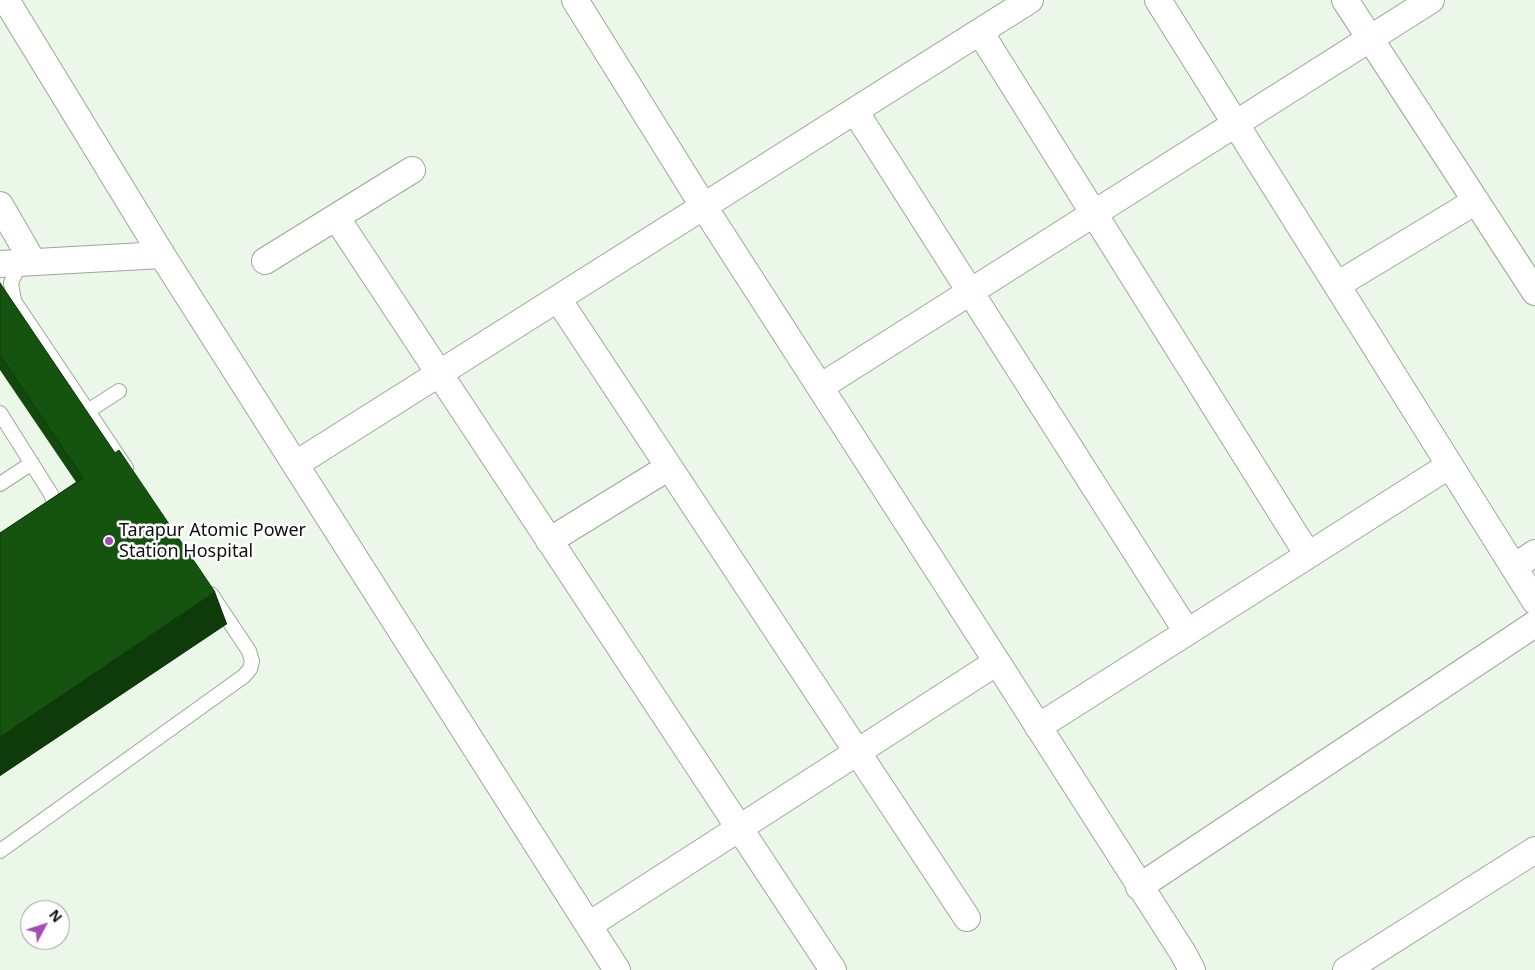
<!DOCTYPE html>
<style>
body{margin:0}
#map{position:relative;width:1535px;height:970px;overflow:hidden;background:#ebf7e9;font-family:"Noto Sans",sans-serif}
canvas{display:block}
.north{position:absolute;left:20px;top:900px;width:50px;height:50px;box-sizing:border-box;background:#fff;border:1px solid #9e9f9d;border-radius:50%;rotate:50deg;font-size:14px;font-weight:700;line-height:20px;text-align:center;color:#0c100b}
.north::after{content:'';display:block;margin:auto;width:18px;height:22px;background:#a64bb6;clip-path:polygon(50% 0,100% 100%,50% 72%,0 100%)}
</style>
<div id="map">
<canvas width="1535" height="970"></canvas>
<div class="north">N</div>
</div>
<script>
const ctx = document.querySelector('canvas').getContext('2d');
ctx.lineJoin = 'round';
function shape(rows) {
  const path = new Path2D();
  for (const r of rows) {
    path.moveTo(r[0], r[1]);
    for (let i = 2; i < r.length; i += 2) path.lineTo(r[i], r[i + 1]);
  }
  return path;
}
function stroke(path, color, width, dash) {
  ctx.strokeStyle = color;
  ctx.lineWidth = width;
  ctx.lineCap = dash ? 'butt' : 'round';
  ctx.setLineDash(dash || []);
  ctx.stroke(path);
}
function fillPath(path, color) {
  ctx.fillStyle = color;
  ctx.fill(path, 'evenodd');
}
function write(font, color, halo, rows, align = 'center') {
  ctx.font = font + ' "Noto Sans",sans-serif';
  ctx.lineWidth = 5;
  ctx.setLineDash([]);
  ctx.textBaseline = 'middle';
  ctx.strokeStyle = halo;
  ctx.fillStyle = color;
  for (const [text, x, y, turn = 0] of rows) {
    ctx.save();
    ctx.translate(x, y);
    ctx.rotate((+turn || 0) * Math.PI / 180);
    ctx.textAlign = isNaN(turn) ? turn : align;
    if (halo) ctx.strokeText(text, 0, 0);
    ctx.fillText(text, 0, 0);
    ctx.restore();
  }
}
const lane = shape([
 [20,263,11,283,14,301,126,468],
 [88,411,119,391],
 [0,413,51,494,54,502,52,514],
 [0,484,32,463],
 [0,851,244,676,250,669,252,661,249,651,211,594]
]);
const street = shape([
 [6,0,162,255,617,970],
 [575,0,704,207,997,662,1183,953,1192,970],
 [1158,0,1535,601],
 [1345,0,1535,292],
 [980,32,1308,555],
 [855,111,1187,632],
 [0,205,33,262],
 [336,217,833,970],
 [265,261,412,170],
 [0,264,162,255],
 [1337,285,1476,201],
 [558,299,967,918],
 [820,387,1431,0],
 [296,464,1030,0],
 [549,541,669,467],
 [1514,567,1535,553],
 [1038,727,1450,465],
 [1139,887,1535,624],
 [589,925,997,662],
 [1346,970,1535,850]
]);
const wall = shape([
 [0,283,115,453,215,592,227,624,0,776,0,533,76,482,0,370]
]);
const shadedWall = shape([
 [215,592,227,624,0,776,0,737]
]);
const building = shape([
 [0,283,115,453,119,450,215,592,0,737,0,533,83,478,0,355,0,283]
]);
const markers = [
 [109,541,5,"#a64bb6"]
];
const poiNames = [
 ["Tarapur Atomic Power",119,531],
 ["Station Hospital",119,552]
];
stroke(lane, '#9ba799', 16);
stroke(street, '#9ba799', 28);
stroke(lane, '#fff', 14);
stroke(street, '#fff', 26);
fillPath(wall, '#12480c');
fillPath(shadedWall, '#0f3b0a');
fillPath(building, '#15540e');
stroke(building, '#0f3b0a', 1);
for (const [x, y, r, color] of markers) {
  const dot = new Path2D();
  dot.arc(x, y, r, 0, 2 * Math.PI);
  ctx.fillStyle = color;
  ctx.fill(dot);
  stroke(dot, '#fff', 2);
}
write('18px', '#0c100b', '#fff', poiNames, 'left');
</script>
